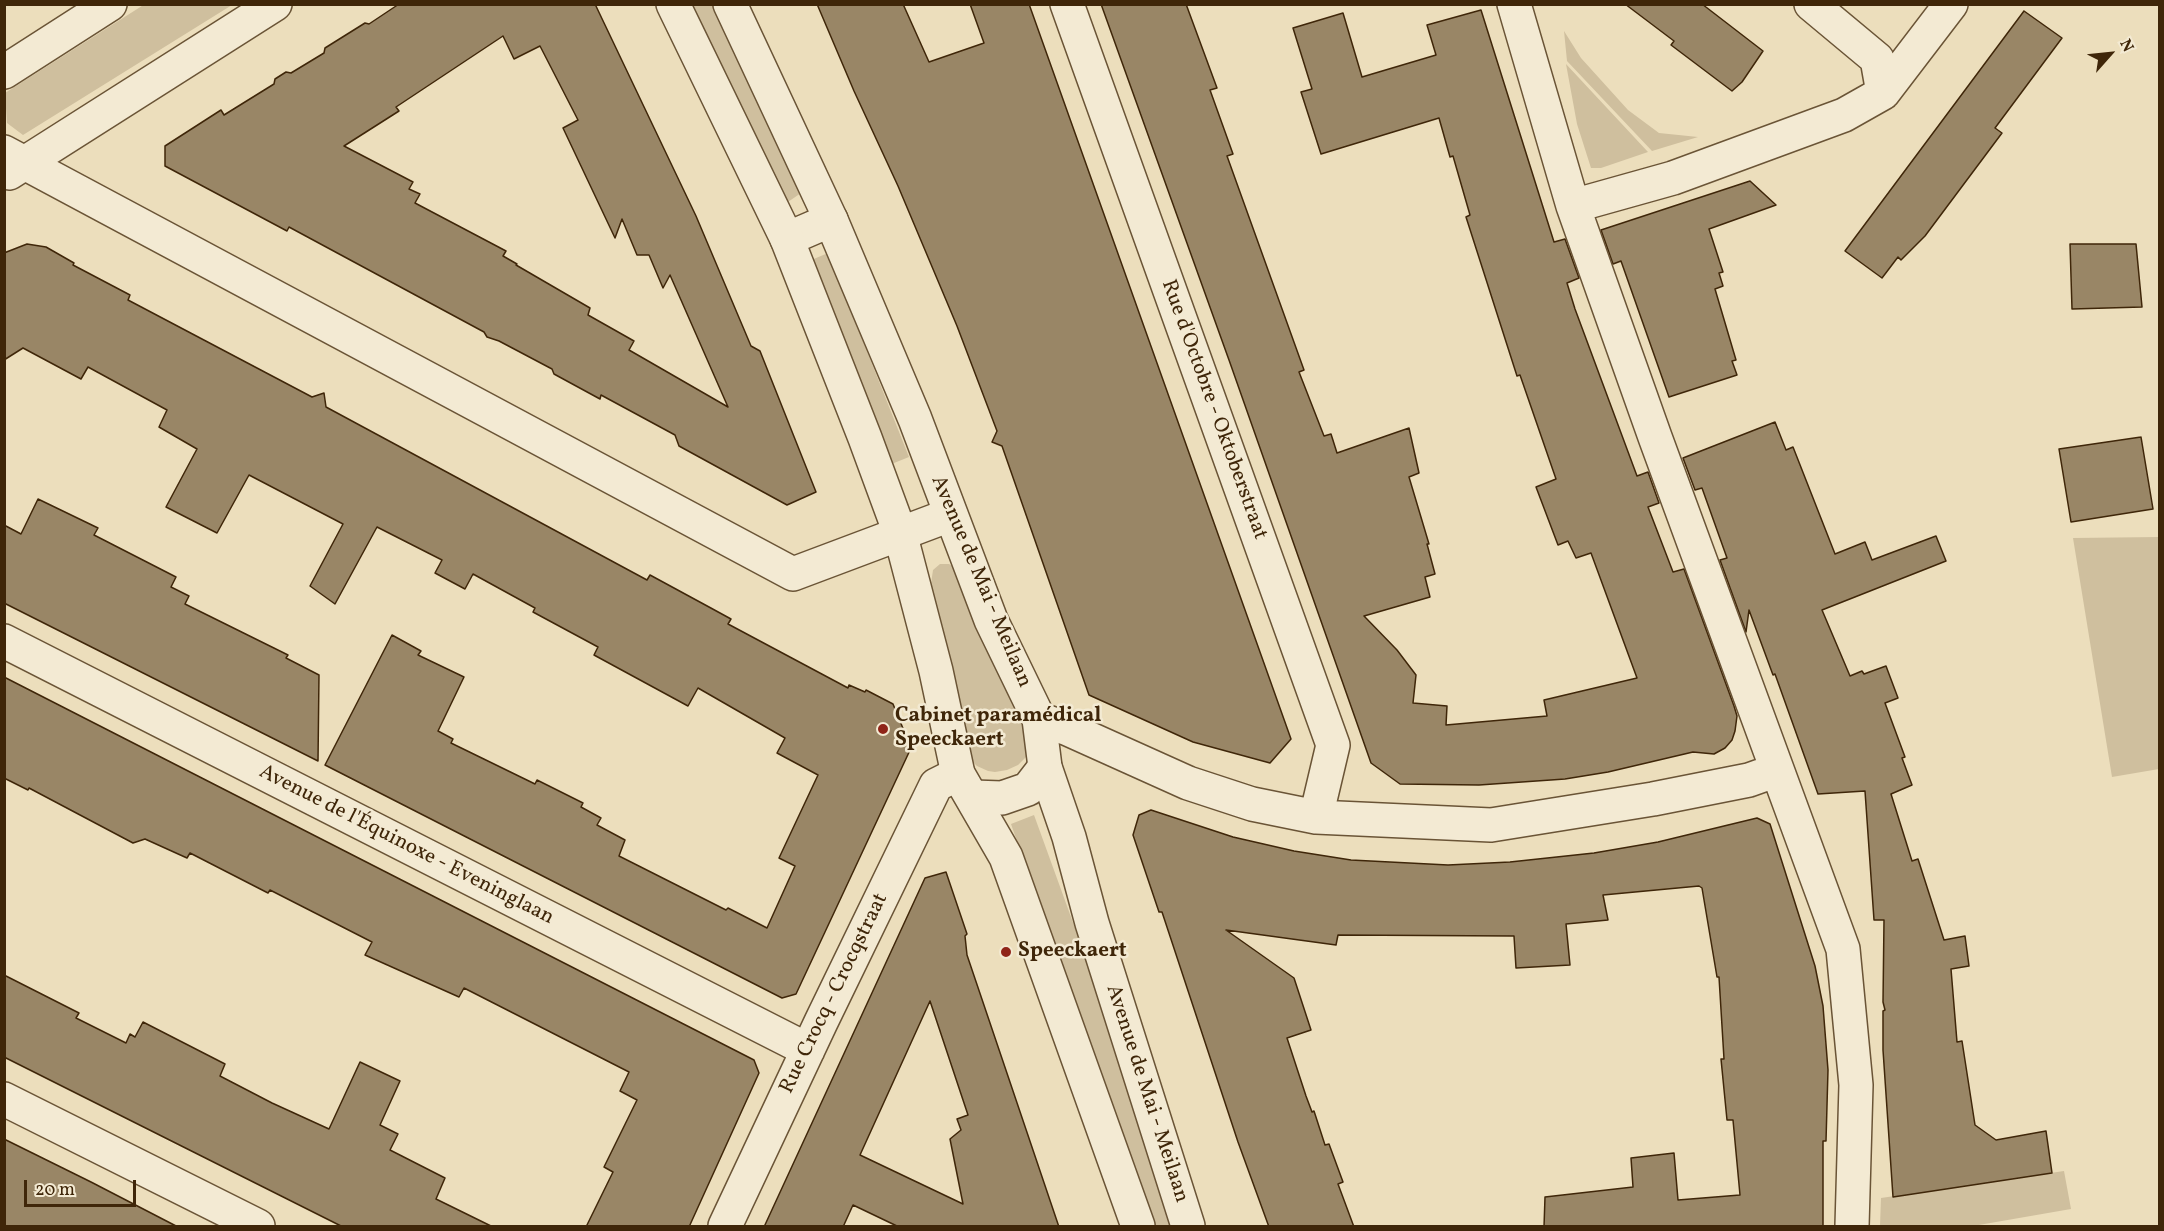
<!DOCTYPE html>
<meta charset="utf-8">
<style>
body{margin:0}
#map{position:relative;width:2164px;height:1231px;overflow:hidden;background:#ecdebc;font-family:Vollkorn,serif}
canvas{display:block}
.frame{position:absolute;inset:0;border:6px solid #3f2609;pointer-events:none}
.north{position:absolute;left:2080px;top:24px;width:60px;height:60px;-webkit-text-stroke:4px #f3ead3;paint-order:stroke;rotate:63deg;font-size:16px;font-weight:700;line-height:24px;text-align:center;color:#3f2609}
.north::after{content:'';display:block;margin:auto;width:21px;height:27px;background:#3f2609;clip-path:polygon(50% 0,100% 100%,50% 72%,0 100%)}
.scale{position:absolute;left:24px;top:1180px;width:112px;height:27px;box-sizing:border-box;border:3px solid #3f2609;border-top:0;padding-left:8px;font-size:18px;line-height:21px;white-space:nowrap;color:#3f2609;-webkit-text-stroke:4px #f3ead3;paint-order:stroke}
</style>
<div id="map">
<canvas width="2164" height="1231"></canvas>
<div class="frame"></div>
<div class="north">N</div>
<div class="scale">20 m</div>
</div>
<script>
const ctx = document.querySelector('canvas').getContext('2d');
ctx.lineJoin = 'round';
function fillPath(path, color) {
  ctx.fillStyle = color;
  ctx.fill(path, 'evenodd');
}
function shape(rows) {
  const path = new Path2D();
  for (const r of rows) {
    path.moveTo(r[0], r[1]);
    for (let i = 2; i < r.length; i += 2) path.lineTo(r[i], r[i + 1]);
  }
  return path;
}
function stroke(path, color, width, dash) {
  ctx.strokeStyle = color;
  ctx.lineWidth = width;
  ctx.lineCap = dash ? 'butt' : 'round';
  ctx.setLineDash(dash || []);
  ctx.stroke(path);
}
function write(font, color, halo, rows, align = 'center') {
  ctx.font = font + ' Vollkorn,serif';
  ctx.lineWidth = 5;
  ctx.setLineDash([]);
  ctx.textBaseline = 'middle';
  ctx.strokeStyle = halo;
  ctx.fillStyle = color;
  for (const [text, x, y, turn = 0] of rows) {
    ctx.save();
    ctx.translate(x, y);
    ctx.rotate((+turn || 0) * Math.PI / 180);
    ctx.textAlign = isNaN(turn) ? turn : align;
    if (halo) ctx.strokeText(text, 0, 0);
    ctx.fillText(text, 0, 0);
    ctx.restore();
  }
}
const green = shape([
 [145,4,232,5,23,135,7,123,5,93],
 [688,5,720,5,804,191,782,206],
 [1564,31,1581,58,1628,110,1659,133,1698,137,1652,151,1567,61],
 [1566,64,1648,152,1601,168,1591,168,1577,124],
 [828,253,909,457,889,465,809,261],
 [2159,537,2159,769,2112,777,2073,538],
 [940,564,949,564,954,567,1031,726,1030,751,1027,756,1018,765,1007,770,995,772,988,771,977,766,968,757,957,717,931,584,933,570],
 [1034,815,1183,1226,1151,1226,1011,824],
 [2064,1171,2071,1209,1973,1226,1880,1226,1881,1198]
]);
const building = shape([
 [399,4,595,4,696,216,751,346,760,351,816,492,787,505,679,446,675,435,601,395,600,399,554,374,552,369,499,341,487,337,484,332,289,227,287,231,165,166,165,146,221,110,224,115,274,84,275,79,286,72,291,73,324,53,325,48,365,23,369,24,399,4],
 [503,36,514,59,540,46,578,120,563,128,615,238,622,219,637,255,649,255,663,288,670,275,728,407,629,350,634,341,588,315,590,308,516,265,517,264,503,256,506,251,415,203,420,194,409,189,413,182,344,146,399,111,396,107,503,36],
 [817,4,903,4,929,62,984,43,970,4,1029,4,1291,739,1270,763,1193,742,1089,695,1002,446,992,442,997,431,957,326,898,186,854,91,817,4],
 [1101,4,1186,4,1217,88,1210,90,1233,154,1227,156,1304,370,1299,372,1324,436,1331,434,1337,453,1409,428,1419,473,1409,477,1429,544,1427,544,1435,574,1425,577,1430,597,1364,616,1397,650,1416,675,1413,703,1447,706,1446,725,1547,716,1544,700,1637,678,1591,553,1576,558,1568,541,1558,545,1536,487,1556,479,1520,375,1517,376,1466,217,1470,215,1453,156,1450,157,1439,118,1321,154,1301,92,1312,89,1293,28,1343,13,1362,77,1436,55,1427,25,1481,10,1554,242,1565,239,1579,278,1567,283,1575,309,1637,476,1648,472,1659,503,1648,507,1673,572,1684,569,1734,706,1737,716,1735,731,1732,740,1725,748,1714,754,1693,752,1608,772,1565,779,1479,785,1400,784,1371,763,1229,360,1101,4],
 [1625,4,1702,4,1763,51,1742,82,1732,91,1671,45,1674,41,1625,4],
 [2024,11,2062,38,1995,128,2002,133,1925,236,1901,260,1898,257,1882,278,1845,251,2024,11],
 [1750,181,1776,205,1709,229,1723,272,1719,273,1723,286,1715,289,1736,360,1732,361,1737,375,1669,397,1621,261,1613,264,1601,230,1750,181],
 [27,244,46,247,74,263,73,265,130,295,128,300,312,397,324,393,326,407,647,580,650,575,709,607,731,619,728,624,848,688,849,685,865,692,866,690,893,704,911,748,796,994,782,998,325,765,392,635,421,651,418,655,464,677,438,731,453,739,451,743,535,784,537,780,583,803,581,807,601,818,597,825,625,840,619,856,726,910,728,908,767,928,795,866,779,858,818,775,777,753,785,738,698,688,688,706,594,655,598,647,533,612,535,608,473,574,465,589,435,573,442,560,377,527,335,604,310,586,343,524,249,475,217,533,166,507,197,449,159,427,167,410,88,367,81,379,23,348,4,360,4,253,27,244],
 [2070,244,2136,244,2142,307,2072,309,2070,244],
 [1775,422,1786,450,1793,447,1835,554,1865,542,1872,560,1936,536,1946,561,1822,610,1850,676,1862,671,1864,674,1886,666,1898,698,1885,703,1905,757,1902,758,1912,785,1891,794,1912,861,1918,859,1944,940,1965,936,1969,966,1951,969,1957,1042,1962,1041,1975,1125,1996,1140,2046,1131,2052,1173,1893,1197,1883,1050,1883,1011,1885,1010,1883,1002,1884,920,1874,920,1865,791,1818,794,1775,674,1773,675,1749,610,1746,632,1720,560,1727,558,1702,488,1695,490,1683,458,1775,422],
 [2141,437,2153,509,2071,522,2059,449,2141,437],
 [38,499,98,528,94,535,176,577,171,587,189,596,185,604,288,655,286,658,319,675,318,761,4,603,4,525,21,534,38,499],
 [4,677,754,1060,759,1073,689,1227,586,1227,613,1172,604,1167,637,1100,620,1091,629,1072,464,988,459,997,365,955,372,942,270,890,268,893,190,853,187,858,145,839,133,843,29,788,28,790,4,778,4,677],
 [1151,810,1233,837,1294,851,1351,860,1448,865,1510,862,1594,853,1658,842,1757,818,1770,824,1815,966,1823,1006,1828,1070,1826,1141,1823,1141,1823,1227,1544,1227,1545,1197,1633,1187,1631,1158,1674,1153,1678,1200,1740,1195,1733,1120,1727,1120,1721,1059,1724,1059,1719,977,1717,977,1702,888,1699,886,1603,895,1608,920,1566,924,1570,965,1516,968,1514,936,1338,935,1336,945,1226,930,1294,978,1311,1030,1287,1038,1306,1096,1312,1112,1314,1111,1325,1145,1329,1144,1343,1182,1338,1184,1354,1227,1269,1227,1238,1142,1162,912,1159,912,1133,835,1139,815,1151,810],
 [946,872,967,934,965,936,967,955,1059,1227,899,1227,853,1205,843,1227,764,1227,925,878,946,872],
 [930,1001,968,1115,957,1119,961,1130,950,1139,963,1204,860,1155,930,1001],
 [4,975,79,1013,76,1018,126,1043,130,1034,135,1037,143,1022,225,1064,220,1076,272,1103,329,1129,360,1062,400,1081,380,1125,398,1134,390,1150,445,1178,436,1199,493,1227,343,1227,4,1057,4,975],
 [4,1139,91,1182,178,1227,4,1227,4,1139]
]);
const minor = shape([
 [1067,4,1333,745,1316,817],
 [1514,4,1573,206,1655,437,1843,949,1856,1085,1852,1226],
 [4,72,110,4],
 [1883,93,1951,4],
 [4,152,793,574,950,515],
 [9,173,275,4],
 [1573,206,1673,178,1844,115,1883,93,1877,59,1811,4],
 [787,239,831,220],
 [4,641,808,1050],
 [1039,719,1068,729,1188,783,1252,804,1316,817,1491,825,1653,799,1749,780,1777,770],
 [973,797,1002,798,1028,789,1045,767],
 [4,1099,258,1226],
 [725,1226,821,1022,936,785,958,774]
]);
const tertiary = shape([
 [673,4,787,239,865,438,900,533,936,671,958,774,1006,857,1138,1226],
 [730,4,831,220,915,419,991,620,1039,719,1045,767,1069,837,1092,923,1188,1226]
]);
const markers = [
 [883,729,6,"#8f2418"],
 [1006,952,6,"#8f2418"]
];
const streetNames = [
 ["Rue d'Octobre - Oktoberstraat",1213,410,70],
 ["Avenue de Mai - Meilaan",980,582,67],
 ["Avenue de l'Équinoxe - Eveninglaan",406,846,27],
 ["Rue Crocq - Crocqstraat",835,994,-64],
 ["Avenue de Mai - Meilaan",1146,1094,72]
];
const poiNames = [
 ["Cabinet paramédical",895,717],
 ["Speeckaert",895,741],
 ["Speeckaert",1018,952]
];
fillPath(green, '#cfbf9e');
fillPath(building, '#998666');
stroke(building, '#3f2609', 1.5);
stroke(minor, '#6a5436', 36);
stroke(tertiary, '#6a5436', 36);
stroke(minor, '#f3ead3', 33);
stroke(tertiary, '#f3ead3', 33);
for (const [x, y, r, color] of markers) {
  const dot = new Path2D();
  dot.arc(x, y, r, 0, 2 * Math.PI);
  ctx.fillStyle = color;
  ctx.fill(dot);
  stroke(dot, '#f3ead3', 2);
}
write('21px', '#3f2609', '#f3ead3', streetNames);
write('bold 21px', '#3f2609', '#f3ead3', poiNames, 'left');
</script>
